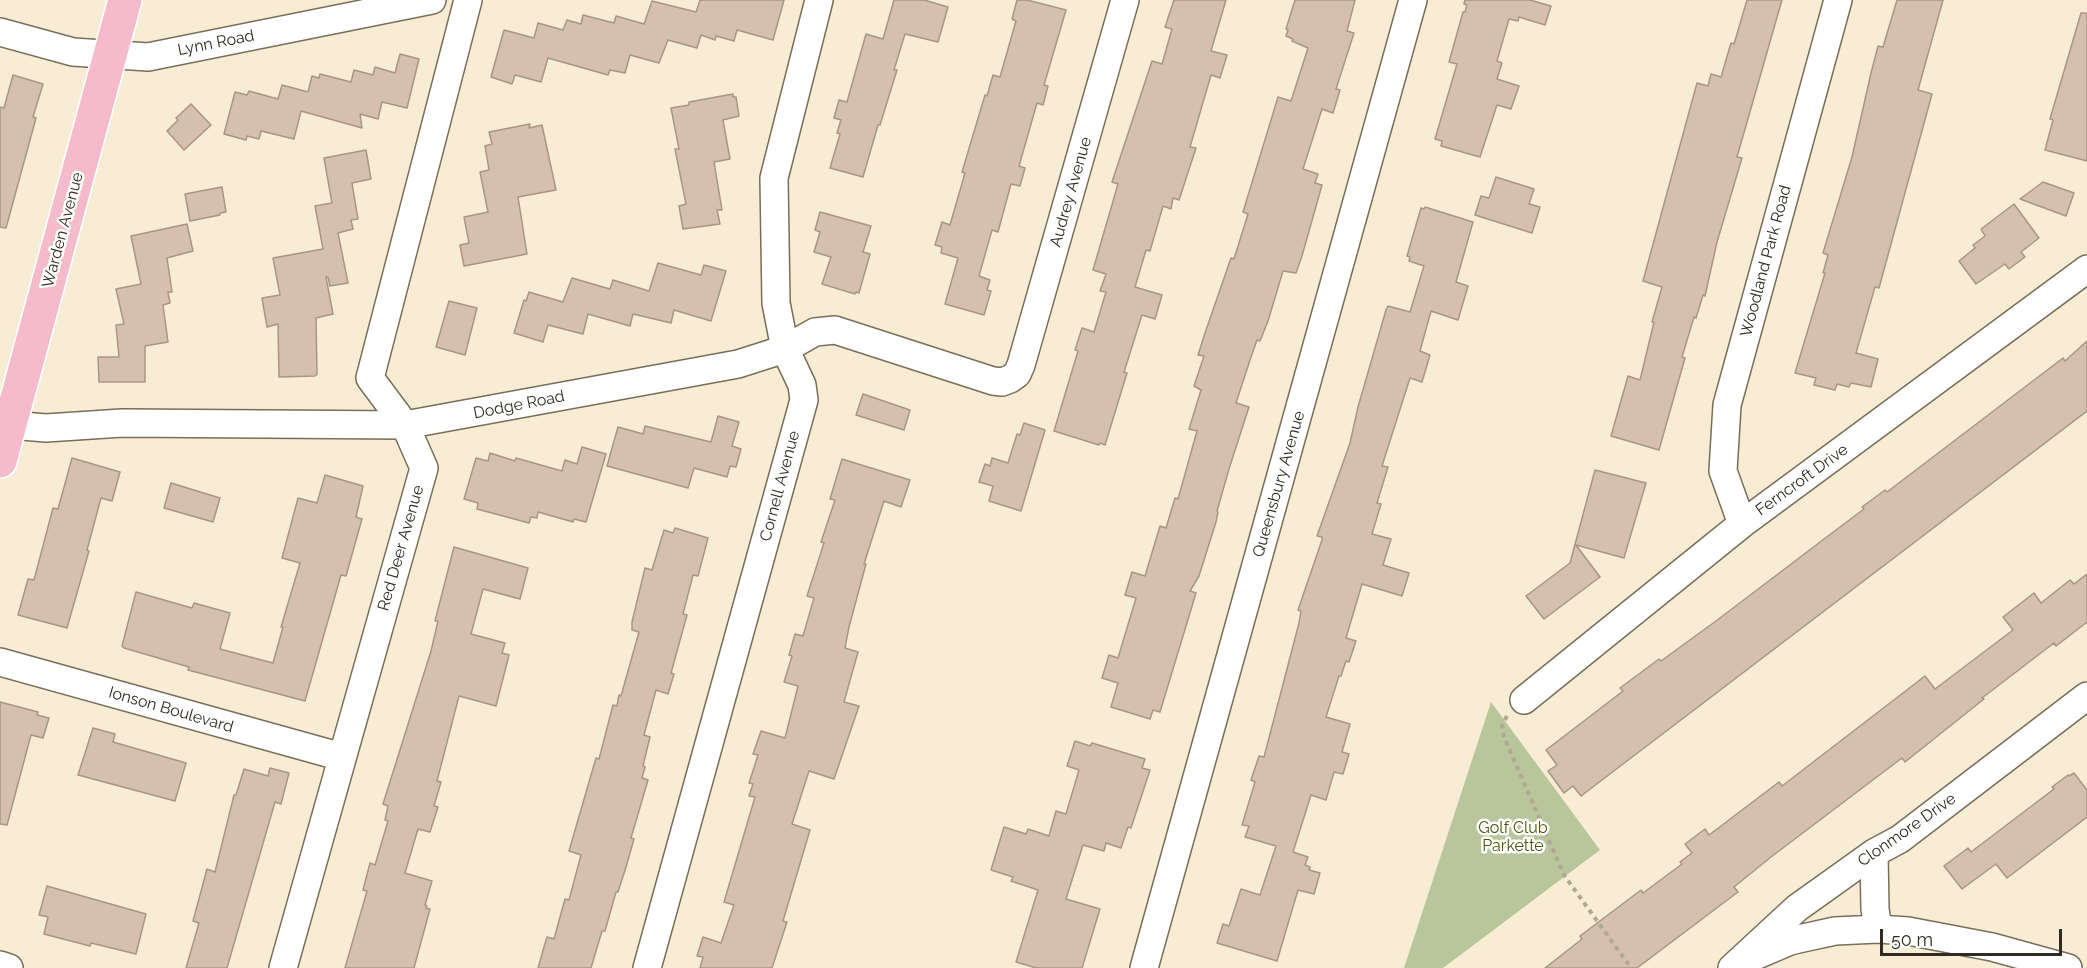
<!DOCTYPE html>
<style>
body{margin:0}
#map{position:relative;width:2087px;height:968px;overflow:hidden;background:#f8edd4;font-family:Raleway,sans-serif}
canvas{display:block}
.scale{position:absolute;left:1880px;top:929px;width:182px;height:27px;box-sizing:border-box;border:3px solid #2f2b22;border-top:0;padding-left:8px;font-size:18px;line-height:21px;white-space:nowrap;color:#2f2b22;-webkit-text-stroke:4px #fff;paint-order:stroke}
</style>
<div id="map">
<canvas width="2087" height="968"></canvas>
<div class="scale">50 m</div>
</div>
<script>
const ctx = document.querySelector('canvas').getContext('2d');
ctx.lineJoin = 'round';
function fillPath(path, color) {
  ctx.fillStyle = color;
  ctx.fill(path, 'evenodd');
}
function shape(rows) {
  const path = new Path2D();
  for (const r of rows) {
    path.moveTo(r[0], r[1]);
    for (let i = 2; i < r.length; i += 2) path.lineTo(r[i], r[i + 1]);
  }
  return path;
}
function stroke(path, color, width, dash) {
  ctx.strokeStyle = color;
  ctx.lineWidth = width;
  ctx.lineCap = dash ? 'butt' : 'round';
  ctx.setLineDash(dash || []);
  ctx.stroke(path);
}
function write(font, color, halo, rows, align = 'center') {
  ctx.font = font + ' Raleway,sans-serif';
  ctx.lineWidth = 5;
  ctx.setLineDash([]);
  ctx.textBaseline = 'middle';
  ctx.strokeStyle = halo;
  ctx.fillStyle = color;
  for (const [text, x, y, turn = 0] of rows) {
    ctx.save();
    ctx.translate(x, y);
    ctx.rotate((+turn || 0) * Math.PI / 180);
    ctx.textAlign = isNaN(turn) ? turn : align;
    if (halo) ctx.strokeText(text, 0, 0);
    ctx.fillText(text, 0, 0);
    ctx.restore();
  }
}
const green = shape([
 [1491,702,1600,850,1443,968,1404,968]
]);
const building = shape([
 [700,0,784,0,773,40,737,30,734,41,716,36,715,40,701,35,697,48,668,40,659,63,630,55,625,73,610,70,608,75,548,58,541,82,515,75,512,84,491,77,504,30,534,38,538,23,563,30,567,20,581,24,583,15,614,23,616,16,644,24,652,1,696,12,700,0],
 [894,0,924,0,948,7,938,42,905,34,894,70,897,70,880,125,878,125,863,177,830,168,840,134,837,133,841,120,834,118,839,100,847,102,866,34,883,39,894,0],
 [1017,0,1027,0,1066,10,1044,85,1048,86,1043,105,1037,103,1019,166,1025,168,1020,186,1011,184,998,232,992,230,979,276,990,280,987,290,991,291,984,315,945,304,958,258,941,253,942,247,935,245,942,222,950,225,965,173,962,172,985,95,987,96,993,75,1000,77,1016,21,1012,19,1017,0],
 [1174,0,1226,0,1211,51,1227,55,1220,78,1211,75,1190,147,1196,148,1179,200,1173,198,1171,209,1163,206,1150,251,1146,250,1135,287,1162,295,1155,319,1142,315,1124,372,1127,373,1105,445,1100,443,1099,445,1054,431,1078,351,1075,350,1082,328,1094,332,1106,292,1100,291,1106,274,1093,270,1118,184,1112,182,1152,61,1162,64,1172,29,1165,27,1174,0],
 [1295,0,1355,0,1347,31,1354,33,1336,89,1340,90,1333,113,1322,109,1303,169,1318,174,1315,183,1322,185,1302,256,1296,273,1283,271,1268,321,1260,341,1257,340,1250,360,1236,403,1249,407,1229,469,1217,511,1218,512,1216,522,1199,576,1190,591,1196,593,1160,712,1153,710,1150,719,1111,707,1118,683,1102,678,1109,655,1118,658,1136,598,1125,595,1132,572,1145,576,1160,526,1166,528,1175,498,1178,499,1197,431,1189,429,1201,390,1194,386,1204,356,1198,355,1205,333,1231,258,1234,259,1248,214,1243,212,1278,97,1291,101,1308,48,1292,41,1293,39,1286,36,1288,30,1286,29,1295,0],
 [1465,0,1530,0,1551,6,1545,25,1519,17,1518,21,1509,19,1497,61,1502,63,1497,79,1519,86,1511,109,1497,105,1480,157,1441,146,1442,141,1435,139,1457,64,1449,62,1463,12,1465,12,1467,5,1464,4,1465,0],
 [1747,0,1782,0,1737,157,1742,158,1717,242,1705,296,1703,295,1696,318,1694,317,1682,357,1685,358,1659,450,1611,436,1628,376,1640,380,1654,322,1652,322,1662,287,1643,281,1697,83,1708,86,1711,74,1721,77,1731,43,1734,44,1747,0],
 [1897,0,1943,0,1918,90,1932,94,1879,288,1875,287,1856,353,1878,359,1871,387,1851,383,1849,387,1837,384,1835,390,1814,385,1816,378,1795,373,1825,273,1823,273,1828,255,1823,253,1852,157,1871,73,1878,46,1883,47,1897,0],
 [2081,13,2087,13,2087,161,2045,150,2053,120,2050,119,2081,13],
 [400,54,419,59,407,108,382,102,378,119,360,114,362,128,301,111,294,139,261,131,259,139,247,136,246,140,224,134,235,92,247,95,249,91,278,99,282,85,308,92,312,76,319,78,320,74,351,82,354,70,373,75,375,67,395,73,400,54],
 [13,75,43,84,33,117,36,118,6,228,0,227,0,107,4,108,13,75],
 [733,94,733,97,736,97,739,116,723,120,730,159,714,162,722,210,717,210,720,224,683,229,679,206,686,204,675,149,679,149,671,108,689,105,689,102,733,94],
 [191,104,211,125,184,150,167,131,178,120,176,118,191,104],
 [530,124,529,128,542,125,556,190,518,197,527,254,464,266,460,245,469,243,464,217,488,212,480,172,489,170,485,146,492,144,489,132,530,124],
 [366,150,371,179,352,183,358,219,351,220,353,229,338,233,348,283,330,286,328,277,326,277,333,314,316,318,317,374,315,376,279,377,278,324,267,327,262,298,280,295,273,258,323,249,315,206,332,203,324,158,366,150],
 [1496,177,1534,189,1529,204,1540,207,1532,233,1475,215,1481,196,1489,198,1496,177],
 [2043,182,2074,193,2066,216,2020,199,2043,182],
 [222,187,226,212,220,213,220,215,190,221,185,194,222,187],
 [2014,204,2039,238,2021,252,2025,257,2009,269,2005,264,1976,284,1959,261,1975,248,1973,245,1985,236,1981,229,2014,204],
 [1425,207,1473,222,1456,282,1468,286,1458,320,1431,311,1420,351,1430,355,1422,382,1410,378,1382,466,1388,467,1377,503,1381,504,1372,534,1391,539,1383,565,1409,573,1402,596,1362,584,1346,638,1356,641,1349,662,1346,661,1341,676,1339,676,1326,717,1350,724,1342,752,1349,754,1343,774,1334,772,1326,800,1311,795,1293,852,1308,857,1305,865,1310,867,1309,870,1320,873,1314,894,1298,890,1277,961,1217,943,1223,924,1229,926,1241,889,1260,895,1276,846,1245,837,1249,826,1242,825,1255,782,1251,780,1259,756,1264,757,1299,623,1301,611,1298,610,1322,540,1322,537,1317,536,1350,443,1358,407,1386,310,1388,306,1410,312,1424,266,1409,261,1410,257,1407,256,1421,208,1424,209,1425,207],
 [820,212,871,226,863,252,870,254,859,293,856,292,855,294,822,284,831,257,814,252,820,232,815,230,820,212],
 [187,224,193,251,167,258,172,292,168,292,170,303,163,305,168,342,145,346,145,382,99,382,98,357,119,357,116,325,124,324,116,289,141,284,131,236,187,224],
 [658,263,701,275,704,265,726,271,711,321,674,310,671,323,633,314,630,326,588,314,583,334,548,325,543,342,514,333,524,300,526,301,529,292,563,302,572,278,610,289,613,280,649,291,658,263],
 [449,301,477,308,465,355,436,347,449,301],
 [2087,341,2087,411,1581,796,1573,786,1564,793,1548,771,1557,765,1546,750,1623,691,1620,688,1659,659,1661,661,1716,621,1828,536,1864,509,1862,507,1885,490,1887,492,2063,358,2065,361,2087,341],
 [863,394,910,410,904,430,856,415,863,394],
 [718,416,739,422,732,446,741,449,736,467,730,466,727,477,694,468,688,488,607,466,618,427,643,434,645,426,711,442,718,416],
 [1024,423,1045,430,1021,511,989,501,993,486,979,482,985,464,990,466,992,458,1008,463,1017,434,1020,435,1024,423],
 [582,447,606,454,586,522,574,519,573,522,538,512,537,518,531,517,529,523,477,509,478,503,464,499,476,458,488,461,490,453,515,461,516,458,562,471,565,460,577,464,582,447],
 [72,458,120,472,112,501,101,498,87,550,89,551,67,628,18,615,28,579,34,580,53,508,58,509,72,458],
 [842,459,910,480,901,507,884,501,864,564,866,564,849,627,845,648,858,652,844,702,859,706,834,779,809,771,792,824,810,830,783,921,787,922,772,968,700,968,703,957,697,956,703,937,721,943,734,905,724,902,755,797,749,796,753,784,749,783,758,755,753,754,761,731,785,738,798,686,784,682,792,656,789,655,795,634,803,636,814,598,807,596,824,543,821,542,835,500,830,499,842,459],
 [1595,470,1646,483,1624,558,1576,545,1600,577,1544,619,1526,596,1570,563,1595,470],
 [325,475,363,486,356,517,362,519,346,576,341,575,305,701,188,670,189,667,124,648,122,646,136,592,192,608,194,603,230,613,220,649,273,663,283,627,281,627,300,563,282,558,298,498,317,503,325,475],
 [171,483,220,498,213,522,164,508,171,483],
 [675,528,708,538,698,576,693,575,683,614,687,615,671,673,674,674,668,694,656,690,644,735,650,737,643,766,645,767,642,778,648,780,631,838,634,839,626,867,618,892,616,892,605,931,602,931,591,968,538,968,546,940,547,937,554,939,565,899,569,900,581,855,569,851,596,758,599,759,613,705,617,706,619,695,621,696,639,632,632,630,632,622,645,568,652,570,664,530,673,533,675,528],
 [454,547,528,568,520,599,483,589,471,634,505,643,502,653,509,655,496,706,459,696,437,781,441,782,434,806,438,807,430,832,418,829,405,873,432,881,425,905,427,906,426,908,430,909,414,968,345,968,367,891,363,890,370,863,375,865,388,821,385,820,388,806,383,804,431,651,438,621,435,621,454,547],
 [2087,574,2087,622,2056,646,2054,643,1982,698,1984,699,1905,762,1902,758,1771,857,1734,887,1738,892,1637,968,1545,968,1582,939,1580,936,1641,890,1643,893,1682,864,1680,862,1692,853,1685,844,1705,829,1709,835,1779,782,1782,786,1925,676,1935,689,2013,630,2003,617,2034,593,2041,603,2070,580,2074,584,2087,574],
 [0,702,38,712,37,715,49,718,43,738,31,735,7,825,0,824,0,702],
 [93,728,115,734,113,742,186,763,175,801,78,775,93,728],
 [1075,741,1090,746,1092,743,1145,759,1142,768,1150,770,1131,828,1128,827,1121,848,1106,843,1104,851,1083,845,1066,899,1100,909,1082,968,1036,968,1016,962,1038,890,1011,881,1013,877,991,870,1004,827,1026,834,1028,829,1049,836,1056,811,1066,814,1079,770,1067,766,1075,741],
 [270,768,289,773,281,804,275,802,227,968,186,968,199,923,193,921,207,869,215,872,234,795,236,795,244,769,268,776,270,768],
 [2074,773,2087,790,2087,817,2007,878,1996,864,1962,889,1944,866,1968,848,1971,852,2054,789,2052,787,2068,775,2069,776,2074,773],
 [47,886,146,914,136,954,91,943,90,946,44,934,48,917,39,915,47,886]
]);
const path = shape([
 [1507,716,1502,725,1504,737,1564,875,1631,968]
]);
const minor = shape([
 [0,32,73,52,148,57,432,0],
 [10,425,46,428,122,423,405,425,738,364,785,349,815,332,835,330,993,381,1002,382,1010,379,1017,374,1021,365,1125,0],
 [1742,524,1723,471,1727,405,1838,0],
 [0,662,342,757],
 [1524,700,1742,524,2087,269],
 [1874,853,1875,909,1878,929],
 [1755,956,1790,941,1803,938,1835,931,1878,929,1908,931,1992,947,2068,968],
 [0,965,9,968],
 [283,968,424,468,405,425,370,378,468,0],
 [647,968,804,400,802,385,785,349,776,303,774,178,819,0],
 [1144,968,1413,0],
 [1732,968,1797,908,1874,853,1900,839,2087,696]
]);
const major = shape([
 [0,461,125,0]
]);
const streetNames = [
 ["Lynn Road",216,43,-11],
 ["Audrey Avenue",1071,192,-74],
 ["Warden Avenue",63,230,-75],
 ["Woodland Park Road",1766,261,-75],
 ["Dodge Road",519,405,-11],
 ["Ferncroft Drive",1802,480,-36],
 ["Queensbury Avenue",1279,484,-74],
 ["Cornell Avenue",780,486,-75],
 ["Red Deer Avenue",401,548,-74],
 ["Ionson Boulevard",171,710,16],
 ["Clonmore Drive",1907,830,-35]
];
const parkNames = [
 ["Golf Club",1513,828],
 ["Parkette",1513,846]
];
fillPath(green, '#b9c59b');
fillPath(building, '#d5bfae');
stroke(building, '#aa9585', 1.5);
stroke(minor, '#786e59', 30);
stroke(major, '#fff', 36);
stroke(path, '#b0a794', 4, [4.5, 4.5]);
stroke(minor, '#fff', 27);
stroke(major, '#f5bbcd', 33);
write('16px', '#2f2b22', '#fff', streetNames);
write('16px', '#4a580c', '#fff', parkNames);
</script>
